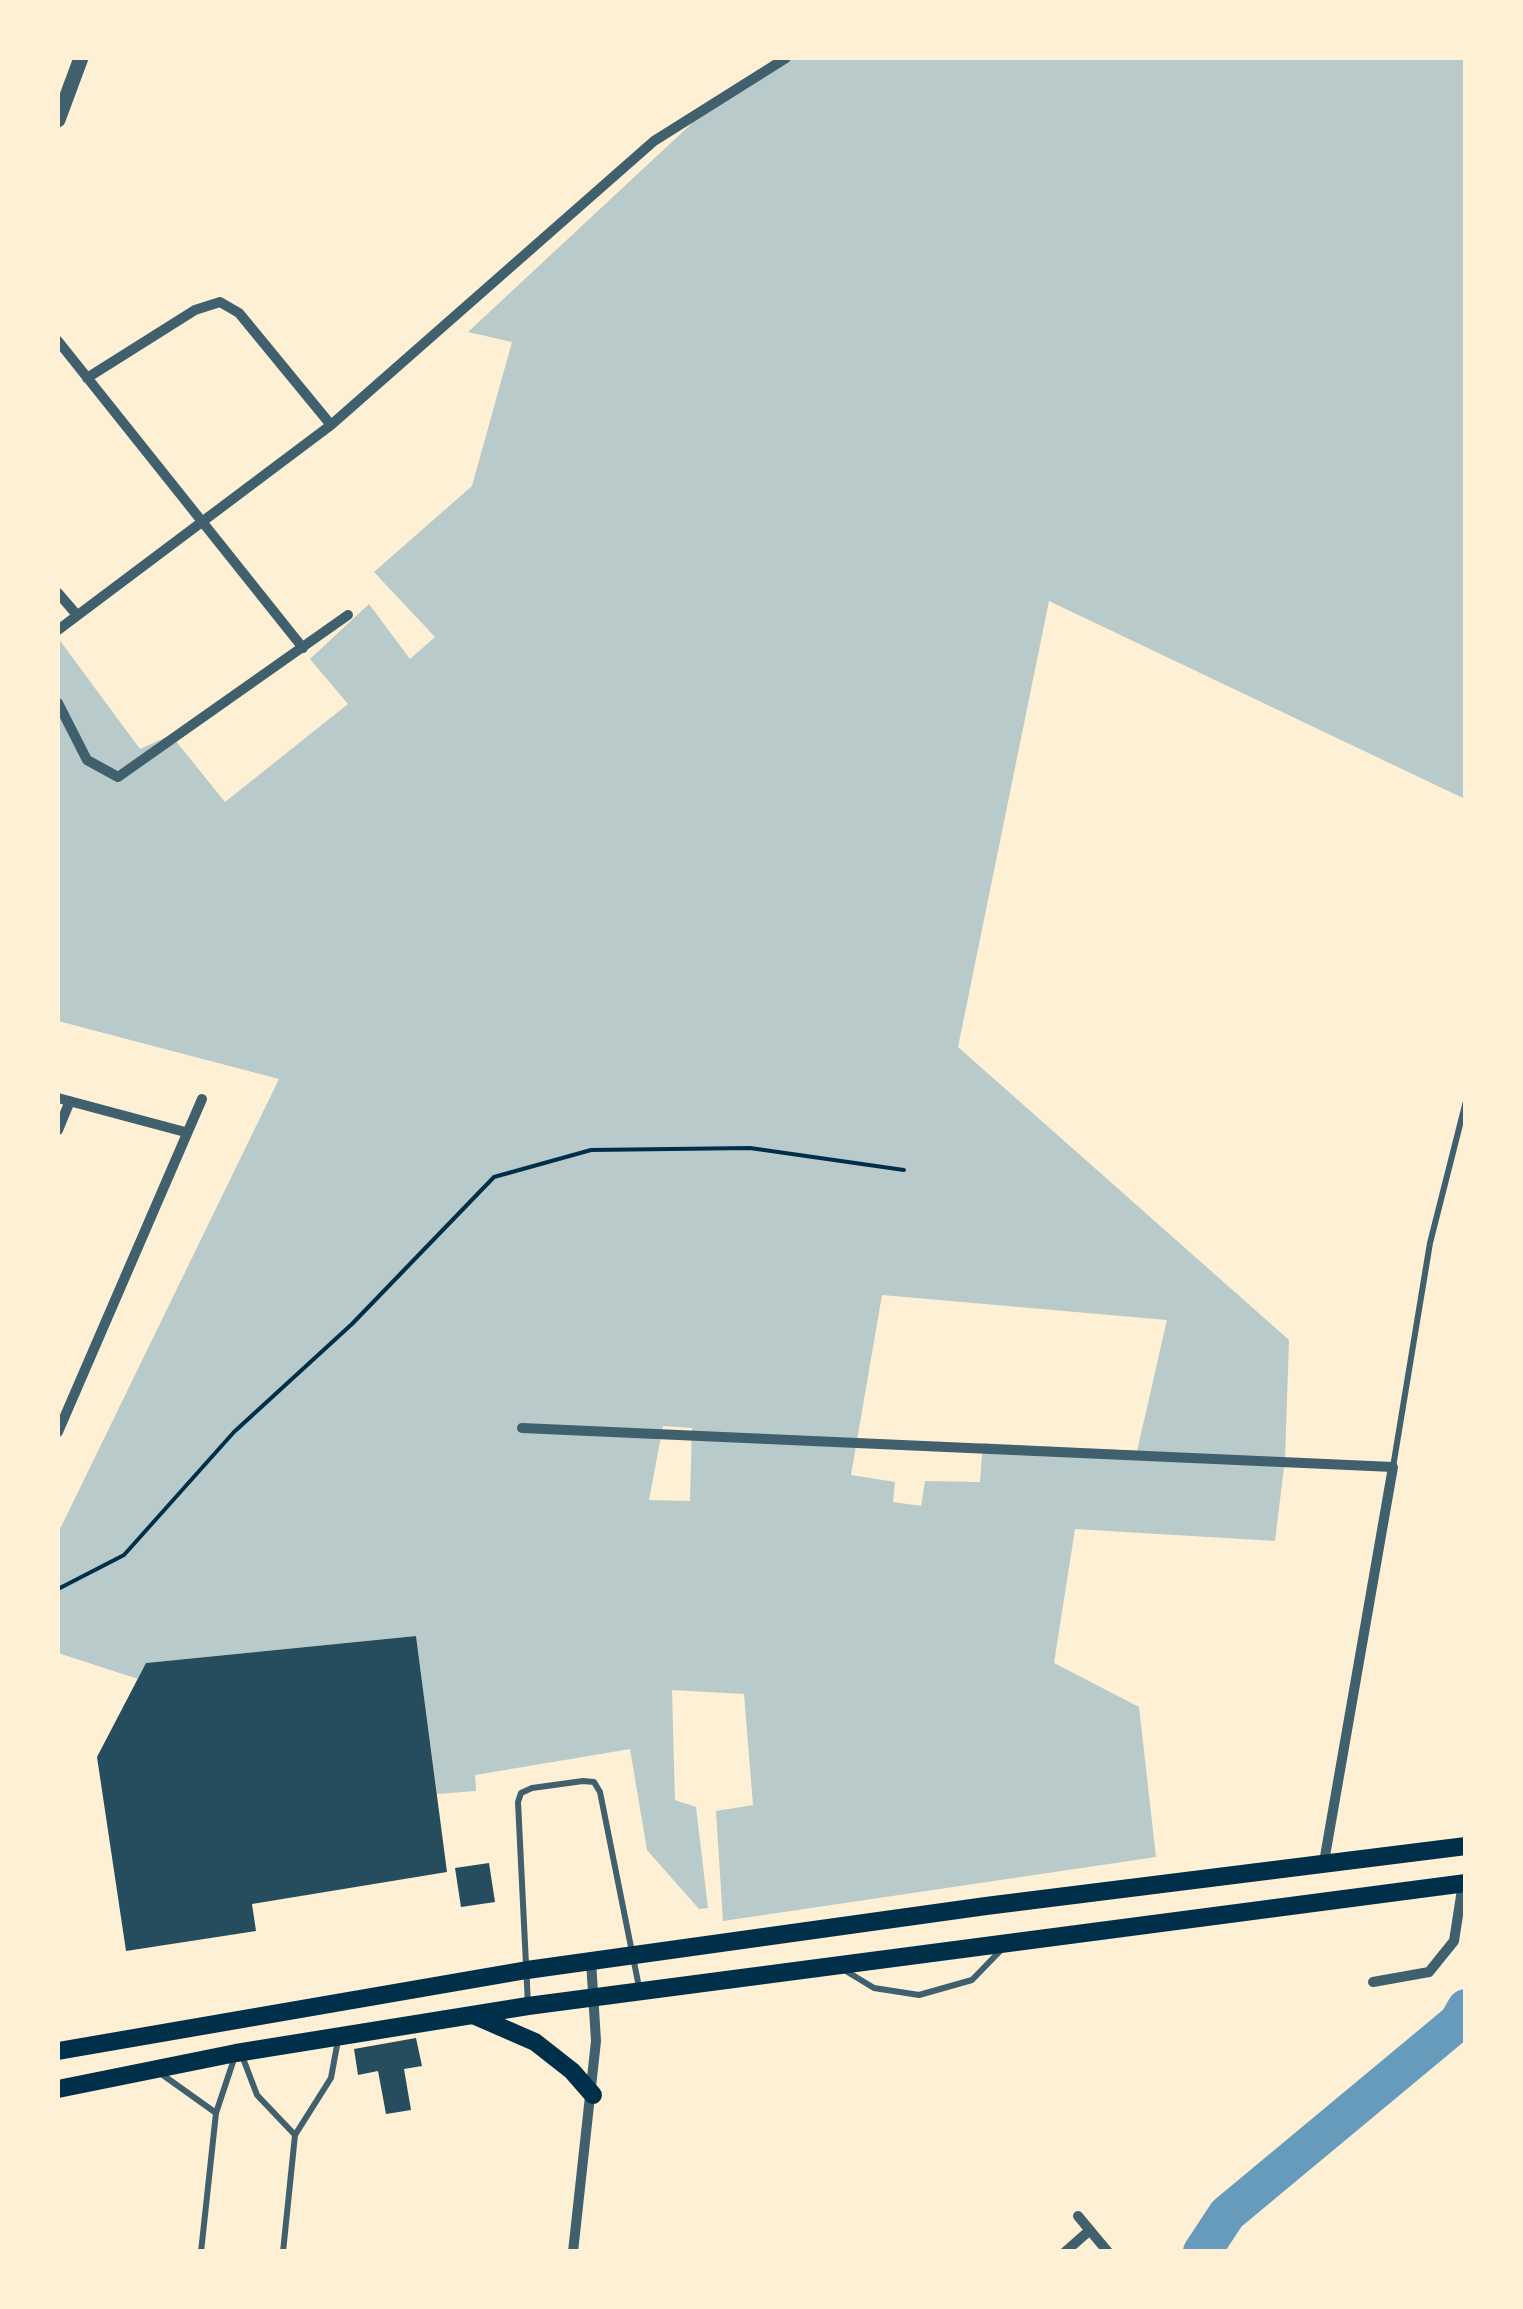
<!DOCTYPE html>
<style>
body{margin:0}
#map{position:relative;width:1523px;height:2309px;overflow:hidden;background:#fdf0d5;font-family:Barlow,sans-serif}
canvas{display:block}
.frame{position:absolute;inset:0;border:60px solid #fdf0d5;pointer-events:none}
</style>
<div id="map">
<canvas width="1523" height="2309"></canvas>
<div class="frame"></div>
</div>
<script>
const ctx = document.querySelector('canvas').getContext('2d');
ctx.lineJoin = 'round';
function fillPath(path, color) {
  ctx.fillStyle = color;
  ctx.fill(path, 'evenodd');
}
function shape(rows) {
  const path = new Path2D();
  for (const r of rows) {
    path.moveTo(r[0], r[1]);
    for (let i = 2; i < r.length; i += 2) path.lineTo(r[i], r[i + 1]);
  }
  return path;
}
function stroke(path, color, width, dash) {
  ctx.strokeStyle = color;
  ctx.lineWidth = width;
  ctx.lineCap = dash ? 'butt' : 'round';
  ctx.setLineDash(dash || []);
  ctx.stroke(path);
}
const green = shape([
 [791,58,1465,58,1465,799,1049,601,958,1047,1289,1340,1285,1459,1275,1541,1075,1529,1054,1663,1139,1707,1156,1857,723,1921,716,1811,753,1805,744,1694,672,1690,675,1800,696,1807,708,1908,699,1909,647,1850,630,1749,475,1775,476,1791,437,1794,416,1636,146,1663,138,1679,58,1653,58,1527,61,1527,279,1079,58,1021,58,638,140,749,171,735,225,802,348,704,310,659,369,604,410,659,435,637,374,572,472,486,512,342,468,332,718,99],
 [882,1295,1167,1320,1137,1451,983,1443,980,1482,925,1481,921,1506,893,1502,895,1482,851,1475],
 [663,1426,692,1428,690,1501,649,1500]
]);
const river = shape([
 [1202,2252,1227,2214,1458,2022,1466,2008]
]);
const building = shape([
 [416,1636,447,1872,252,1904,256,1931,126,1951,97,1757,146,1663],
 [489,1863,495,1902,461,1907,455,1868],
 [416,2038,422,2066,404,2069,411,2110,386,2114,378,2071,358,2075,354,2049]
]);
const path = shape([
 [58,1589,124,1555,234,1432,352,1324,494,1177,591,1150,750,1148,904,1170]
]);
const service = shape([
 [1393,1467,1430,1243,1466,1101],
 [841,1968,874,1988,919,1995,972,1980,1001,1950],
 [528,2005,518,1802,521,1793,532,1788,583,1781,594,1782,600,1792,639,1987],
 [241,2053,257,2095,295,2135],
 [160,2073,216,2113],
 [201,2252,216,2113,234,2059],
 [283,2252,295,2135,331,2078,338,2040]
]);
const minor = shape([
 [58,341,303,648],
 [87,378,195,310,220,302,239,313,331,425],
 [58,593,77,615],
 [58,630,331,425,654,141,786,58],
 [58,703,87,760,118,777,348,615],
 [58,1098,185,1132],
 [58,1130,70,1101],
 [522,1428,1393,1467,1324,1862],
 [58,1432,202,1099],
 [1373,1982,1429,1972,1454,1941,1463,1883],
 [1078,2216,1108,2252],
 [573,2252,596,2041,591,1961],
 [1065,2252,1090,2230]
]);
const tertiary = shape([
 [58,120,81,58]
]);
const primary = shape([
 [473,2015,535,2042,572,2071,593,2095],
 [58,2051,527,1970,986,1906,1466,1846],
 [58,2089,236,2053,528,2006,1466,1883]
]);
fillPath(green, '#b9caca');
stroke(river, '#669bbc', 38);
fillPath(building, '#264d5e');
stroke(path, '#003049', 4);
stroke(service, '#3f606c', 6);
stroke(minor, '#3f606c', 10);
stroke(tertiary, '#3f606c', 15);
stroke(primary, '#003049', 18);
</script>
